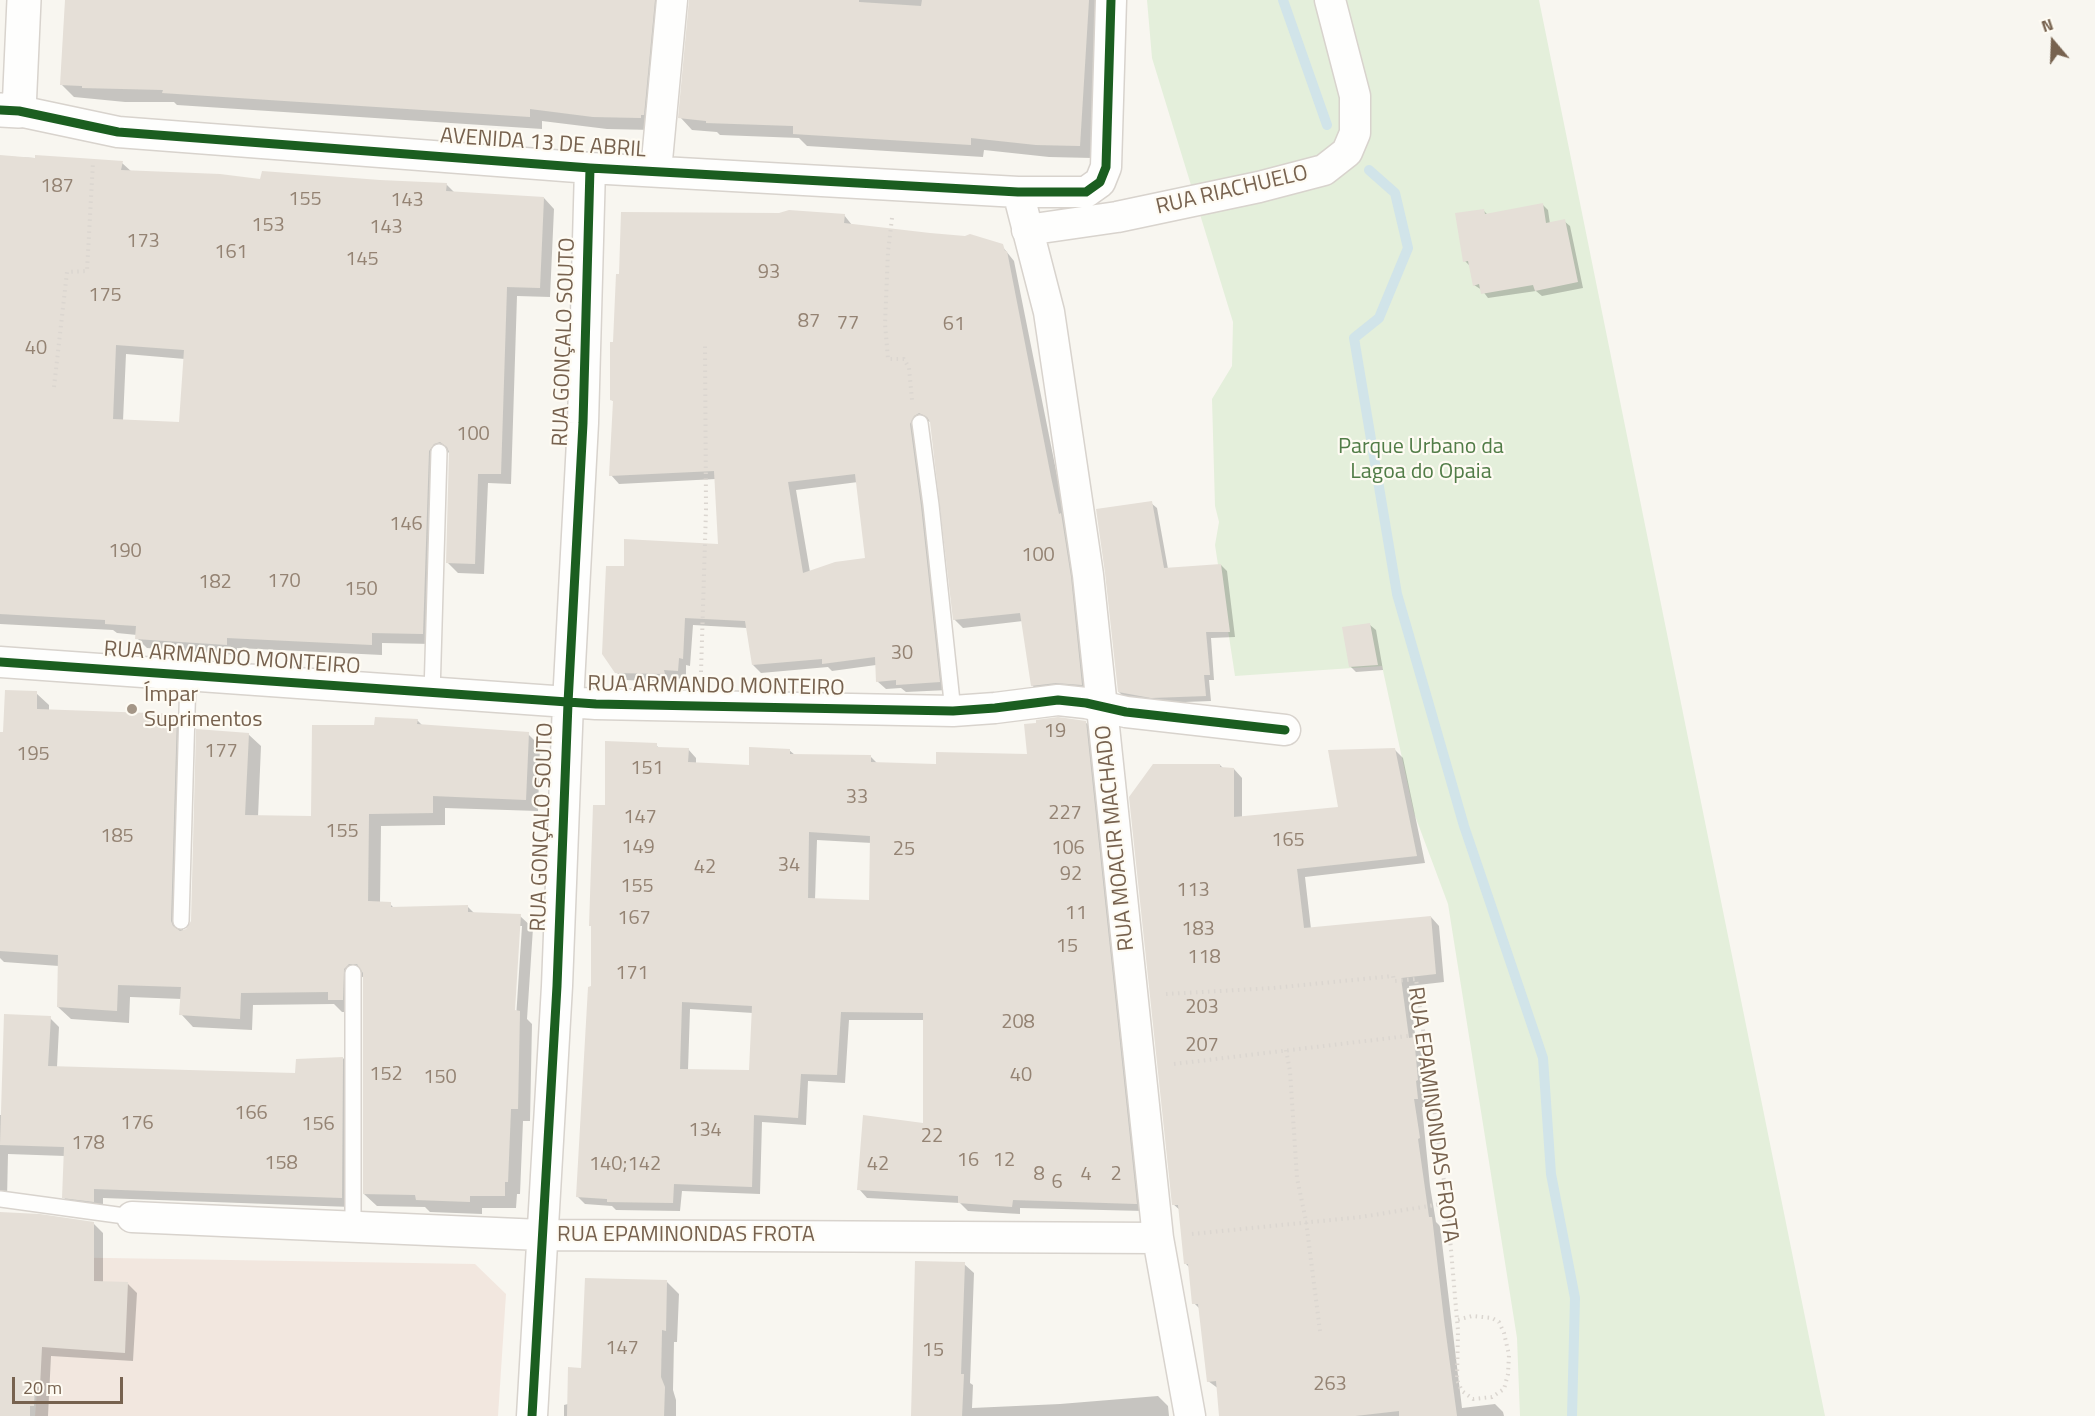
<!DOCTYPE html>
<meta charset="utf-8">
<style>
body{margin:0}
#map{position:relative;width:2095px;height:1416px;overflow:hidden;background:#f8f6f0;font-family:"Titillium Web",sans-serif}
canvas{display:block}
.north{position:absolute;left:2023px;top:12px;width:60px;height:60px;-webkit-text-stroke:4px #fefbf3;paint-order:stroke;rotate:341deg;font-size:16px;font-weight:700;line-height:24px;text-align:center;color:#77624f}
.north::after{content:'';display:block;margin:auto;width:21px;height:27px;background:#77624f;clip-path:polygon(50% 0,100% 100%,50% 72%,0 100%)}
.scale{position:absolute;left:12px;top:1377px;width:111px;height:27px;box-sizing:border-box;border:3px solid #77624f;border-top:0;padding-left:8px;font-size:18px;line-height:21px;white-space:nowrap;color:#77624f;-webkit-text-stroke:4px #fefbf3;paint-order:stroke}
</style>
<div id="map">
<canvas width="2095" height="1416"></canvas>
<div class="north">N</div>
<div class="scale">20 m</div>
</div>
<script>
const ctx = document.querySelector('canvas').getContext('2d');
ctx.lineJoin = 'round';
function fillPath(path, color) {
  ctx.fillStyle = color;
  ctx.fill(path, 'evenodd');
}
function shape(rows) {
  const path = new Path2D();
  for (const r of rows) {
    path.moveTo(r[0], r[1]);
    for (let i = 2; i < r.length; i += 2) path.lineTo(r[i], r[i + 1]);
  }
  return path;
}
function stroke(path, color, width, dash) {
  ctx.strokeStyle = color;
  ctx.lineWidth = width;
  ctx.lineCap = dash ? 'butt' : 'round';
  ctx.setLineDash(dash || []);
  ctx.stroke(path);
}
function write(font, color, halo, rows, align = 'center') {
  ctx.font = font + ' "Titillium Web",sans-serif';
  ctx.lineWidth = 4.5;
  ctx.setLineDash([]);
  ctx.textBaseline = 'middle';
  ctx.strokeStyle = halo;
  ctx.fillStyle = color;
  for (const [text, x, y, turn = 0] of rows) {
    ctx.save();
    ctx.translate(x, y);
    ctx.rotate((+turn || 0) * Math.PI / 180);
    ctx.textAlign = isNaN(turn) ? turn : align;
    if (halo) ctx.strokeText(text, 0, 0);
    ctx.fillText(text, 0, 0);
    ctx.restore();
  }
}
const commercial = shape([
 [47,1257,475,1264,506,1294,498,1416,35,1416]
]);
const green = shape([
 [1147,0,1539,0,1825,1416,1520,1416,1517,1338,1448,904,1414,813,1382,666,1235,676,1215,545,1219,522,1215,506,1212,399,1232,366,1233,322,1152,58]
]);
const shadow = shape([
 [67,0,673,0,653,130,607,129,542,121,542,129,177,105,174,102,125,102,74,97,61,84],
 [691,0,1102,0,1092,158,1049,157,984,150,983,157,807,146,799,138,720,135,717,132,692,130,680,117],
 [0,156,122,163,132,172,261,181,446,184,455,193,544,198,554,209,550,297,517,296,511,484,488,483,484,574,458,573,447,562,450,452,444,454,432,644,382,643,382,655,237,648,236,655,147,648,137,638,137,635,117,633,113,630,0,624],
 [126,354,185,359,181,424,123,421],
 [1542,204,1548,210,1550,224,1564,221,1570,226,1583,288,1542,296,1536,291,1488,298,1482,290,1474,285,1471,267,1465,261,1484,211,1488,215],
 [844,215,852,225,1002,246,1014,261,1066,520,1090,693,1040,694,1032,685,1023,621,963,628,954,619,931,422,928,421,922,424,948,690,906,692,901,688,886,689,877,681,876,665,832,671,828,667,761,673,753,665,747,628,693,625,690,666,686,665,686,679,672,678,672,682,625,680,616,672,625,568,719,545,716,479,619,484,611,475,615,403,612,400],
 [858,482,866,559,810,572,796,490],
 [1151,503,1157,508,1168,569,1221,565,1227,571,1235,637,1211,638,1214,680,1209,680,1211,701,1158,703,1125,698,1119,692],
 [1370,625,1376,630,1383,670,1356,672,1350,666],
 [36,693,49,705,49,711,177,716,189,728,183,931,187,931,192,922,248,734,261,746,258,817,313,818,375,726,417,720,423,726,528,734,540,746,538,811,445,808,445,825,381,826,380,903,390,904,394,908,467,906,475,914,520,916,533,928,527,1019,532,1024,530,1121,523,1121,520,1194,517,1194,516,1208,482,1208,482,1214,430,1212,425,1207,377,1206,364,1194,364,976,356,981,355,1012,342,1012,334,1004,253,1005,252,1030,193,1027,181,1014,182,999,130,997,129,1023,71,1019,58,1007,59,966,4,962,0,958,0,734,4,734],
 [519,926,522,926,516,1018,513,1018],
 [1085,722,1094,730,1144,1211,1020,1208,1020,1214,968,1211,960,1203,867,1198,859,1189,924,1124,925,1020,849,1020,845,1083,808,1081,806,1125,762,1122,760,1194,682,1191,680,1211,616,1210,612,1206,585,1204,577,1196,606,807,656,745,660,749,688,749,696,758,696,764,750,766,789,750,795,755,871,757,878,764,938,766,1029,755],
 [817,840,872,843,871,901,815,900],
 [690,1009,753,1013,750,1072,688,1070],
 [1395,750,1403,758,1425,863,1305,877,1311,929,1431,917,1439,926,1444,982,1409,986,1416,1042,1422,1047,1426,1088,1424,1089,1426,1107,1422,1107,1430,1186,1436,1222,1440,1226,1462,1408,1495,1404,1503,1412,1504,1416,1221,1416,1219,1389,1208,1381,1201,1310,1194,1303,1190,1268,1185,1263,1181,1211,1173,1204,1220,765,1224,769,1234,769,1242,778,1242,818,1340,808],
 [50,1018,59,1027,57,1067,297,1074,343,1058,352,1068,351,1207,103,1198,103,1211,73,1206,63,1197,65,1156,8,1154,7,1199,0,1206,0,1115,2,1115],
 [0,1213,93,1223,103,1233,103,1282,128,1284,137,1293,133,1361,51,1356,48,1416,0,1416],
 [964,1264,974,1273,970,1383,973,1385,972,1408,1060,1404,1158,1396,1168,1406,1169,1416,912,1416],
 [667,1282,679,1294,677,1342,674,1342,673,1390,676,1400,676,1416,564,1416,564,1405,568,1404,582,1369]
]);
const stream = shape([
 [1283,0,1327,125],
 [1369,170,1395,193,1408,248,1379,318,1354,338,1397,594,1464,826,1543,1058,1551,1174,1575,1298,1572,1416]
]);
const building = shape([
 [65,0,655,0,644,115,641,115,641,118,593,117,530,109,530,117,162,93,163,90,82,88,82,86,60,85],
 [689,0,859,0,859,2,921,6,922,0,1089,0,1080,146,1036,145,971,138,971,145,793,134,793,126,706,123,706,121,678,118],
 [0,155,35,158,35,155,80,158,123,161,121,170,220,174,260,179,262,171,380,180,447,183,446,191,544,197,540,288,507,287,501,474,478,474,475,564,446,563,449,452,447,447,440,442,434,444,429,451,423,634,372,633,372,645,227,638,227,645,135,639,136,626,105,624,105,620,0,614],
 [116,345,184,350,179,422,113,419],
 [1543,203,1546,223,1565,219,1578,282,1535,291,1533,285,1481,294,1479,284,1473,286,1468,261,1463,262,1455,213,1484,209,1485,214],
 [789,210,845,214,844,223,930,233,965,236,970,234,1003,244,1005,251,1007,251,1051,477,1059,514,1061,513,1071,577,1082,685,1056,683,1031,686,1020,613,953,620,930,422,927,417,919,413,914,416,910,424,921,506,940,682,896,685,896,680,876,682,875,657,822,664,822,659,752,665,745,621,685,618,683,659,679,658,678,671,664,670,665,674,615,673,602,654,606,566,624,566,624,539,718,544,714,471,609,476,613,401,610,400,610,342,613,342,616,274,619,274,621,212,779,213],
 [855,474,865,558,835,562,803,573,788,482],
 [1152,501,1164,568,1221,564,1230,632,1206,632,1210,675,1204,675,1206,696,1151,698,1118,692,1105,573,1096,509],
 [1370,623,1378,665,1349,667,1342,627],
 [5,690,37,691,37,709,177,714,171,921,173,926,180,931,186,929,191,921,196,729,249,733,245,815,311,816,312,725,374,725,375,717,418,719,417,724,529,732,526,800,433,796,433,813,369,814,368,901,391,902,391,907,468,905,468,912,521,914,515,1010,520,1011,518,1109,511,1109,508,1182,505,1182,505,1196,470,1196,470,1202,416,1200,415,1195,363,1194,363,973,357,964,349,964,344,969,343,1000,328,1000,328,992,241,993,240,1019,179,1015,181,987,118,985,117,1011,57,1007,58,955,0,951,0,732,3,732],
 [1058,717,1086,721,1137,1204,1013,1200,1012,1207,958,1203,958,1196,857,1190,863,1115,923,1123,923,1013,841,1012,837,1075,801,1074,798,1118,754,1115,752,1187,674,1184,673,1203,607,1202,607,1199,576,1197,588,987,591,986,591,926,589,926,593,805,605,805,605,741,657,743,657,747,689,748,688,762,749,765,749,747,790,749,790,754,871,755,871,762,936,764,936,752,1027,754,1024,724,1036,723,1036,720],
 [809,832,870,836,869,900,808,898],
 [682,1002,752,1006,749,1070,680,1069],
 [1395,748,1417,856,1297,869,1304,928,1431,916,1436,974,1401,978,1409,1038,1414,1037,1418,1080,1416,1081,1418,1099,1414,1099,1420,1138,1418,1139,1429,1217,1432,1217,1444,1320,1457,1416,1399,1416,1399,1411,1355,1416,1219,1416,1216,1381,1207,1382,1198,1304,1192,1304,1188,1264,1184,1264,1178,1205,1172,1205,1129,797,1153,764,1220,764,1220,767,1234,768,1234,817,1338,807,1328,750],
 [4,1014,51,1016,48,1066,295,1073,296,1059,343,1057,342,1198,94,1189,94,1202,62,1198,64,1147,0,1145],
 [0,1212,40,1214,94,1222,94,1281,128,1282,125,1353,42,1347,40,1387,35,1387,34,1406,30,1406,30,1416,0,1416],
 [915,1261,965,1262,961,1374,964,1374,962,1416,911,1416],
 [585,1278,667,1280,666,1331,662,1330,661,1377,665,1387,664,1416,567,1416,568,1367,581,1368]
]);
const path = shape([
 [892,218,888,252,885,324,888,359,904,359,909,368,912,400],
 [54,387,67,272,87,271,93,162],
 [701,672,706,510,705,344],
 [1166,994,1273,988,1393,976,1394,981,1416,979,1447,1203,1457,1320,1458,1330,1457,1380,1462,1391,1473,1399,1492,1397,1504,1389,1508,1374,1509,1355,1504,1333,1499,1322,1492,1318,1472,1316,1457,1320],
 [1286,1050,1290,1071,1297,1178,1306,1221,1320,1331],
 [1174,1064,1424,1034],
 [1192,1234,1361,1217,1447,1203]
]);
const service = shape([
 [920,423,931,505,953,711],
 [432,694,439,452],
 [181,921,188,676],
 [0,1199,132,1217],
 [353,1227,353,973]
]);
const minor = shape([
 [19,111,118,132,590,168,1018,192,1086,192,1100,182,1106,167,1111,0],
 [656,171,672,0],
 [1018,192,1049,312,1088,575,1158,1238,1190,1416],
 [1027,230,1117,217,1259,187,1324,170,1347,152,1355,133,1355,96,1330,0],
 [0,662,596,704,953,711,995,708,1058,700,1086,703,1126,712,1285,730],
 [132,1217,541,1235,1158,1238],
 [532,1416,557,986,568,703,583,423,590,168]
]);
const tertiary = shape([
 [0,110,19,111,24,0]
]);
const cycleway = shape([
 [0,110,19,111,118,132,590,168,1018,192,1086,192,1100,182,1106,167,1111,0],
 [0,662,596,704,953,711,995,708,1058,700,1086,703,1126,712,1285,730],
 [532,1416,557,986,568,703,583,423,590,168]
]);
const markers = [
 [132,709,6,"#a49687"]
];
const numberNames = [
 ["187",57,187],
 ["155",305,200],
 ["143",407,201],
 ["153",268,226],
 ["143",386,228],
 ["173",143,242],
 ["161",231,253],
 ["145",362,260],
 ["93",769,273],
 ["175",105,296],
 ["87",809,322],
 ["77",848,324],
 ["61",954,325],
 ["40",36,349],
 ["100",473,435],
 ["146",406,525],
 ["190",125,552],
 ["100",1038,556],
 ["170",284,582],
 ["182",215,583],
 ["150",361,590],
 ["30",902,654],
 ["19",1055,732],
 ["177",221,752],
 ["195",33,755],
 ["151",647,769],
 ["33",857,798],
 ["227",1065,814],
 ["147",640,818],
 ["155",342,832],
 ["185",117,837],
 ["165",1288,841],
 ["149",638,848],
 ["106",1068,849],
 ["25",904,850],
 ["34",789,866],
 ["42",705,868],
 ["92",1071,875],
 ["155",637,887],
 ["113",1193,891],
 ["11",1076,914],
 ["167",634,919],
 ["183",1198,930],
 ["15",1067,947],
 ["118",1204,958],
 ["171",632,974],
 ["203",1202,1008],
 ["208",1018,1023],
 ["207",1202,1046],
 ["152",386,1075],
 ["40",1021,1076],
 ["150",440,1078],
 ["166",251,1114],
 ["176",137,1124],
 ["156",318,1125],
 ["134",705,1131],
 ["22",932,1137],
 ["178",88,1144],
 ["16",968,1161],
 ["12",1004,1161],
 ["158",281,1164],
 ["140;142",625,1165],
 ["42",878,1165],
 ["8",1039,1175],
 ["4",1086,1175],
 ["2",1116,1175],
 ["6",1057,1183],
 ["147",622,1349],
 ["15",933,1351],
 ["263",1330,1385]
];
const streetNames = [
 ["AVENIDA 13 DE ABRIL",543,144,4],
 ["RUA RIACHUELO",1232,191,-13],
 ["RUA GONÇALO SOUTO",565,342,-88],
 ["RUA ARMANDO MONTEIRO",232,659,4],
 ["RUA ARMANDO MONTEIRO",716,687,1],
 ["RUA GONÇALO SOUTO",543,827,-88],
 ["RUA MOACIR MACHADO",1116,838,-96],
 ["RUA EPAMINONDAS FROTA",1432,1115,82],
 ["RUA EPAMINONDAS FROTA",686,1236]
];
const parkNames = [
 ["Parque Urbano da",1421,448],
 ["Lagoa do Opaia",1421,473]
];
const poiNames = [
 ["Ímpar",144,696],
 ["Suprimentos",144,721]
];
fillPath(commercial, '#f2e7df');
fillPath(green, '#e4efdb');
fillPath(shadow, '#0003');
stroke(stream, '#d1e4e9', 10);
fillPath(building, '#e5dfd7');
stroke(service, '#d8d3cd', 18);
stroke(minor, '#d8d3cd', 33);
stroke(tertiary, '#d8d3cd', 36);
stroke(path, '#dbd6d0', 4, [1.5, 4.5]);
stroke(service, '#fefefd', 15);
stroke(minor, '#fefefd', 30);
stroke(tertiary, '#fefefd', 33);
stroke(cycleway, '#1b5e20', 9);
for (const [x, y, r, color] of markers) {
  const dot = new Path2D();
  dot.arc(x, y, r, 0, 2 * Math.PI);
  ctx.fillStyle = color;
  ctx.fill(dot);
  stroke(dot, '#fefbf3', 2);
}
write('20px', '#948373', null, numberNames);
write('22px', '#77624f', '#fefbf3', streetNames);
write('22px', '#517c47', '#fefbf3', parkNames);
write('22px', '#77624f', '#fefbf3', poiNames, 'left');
</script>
